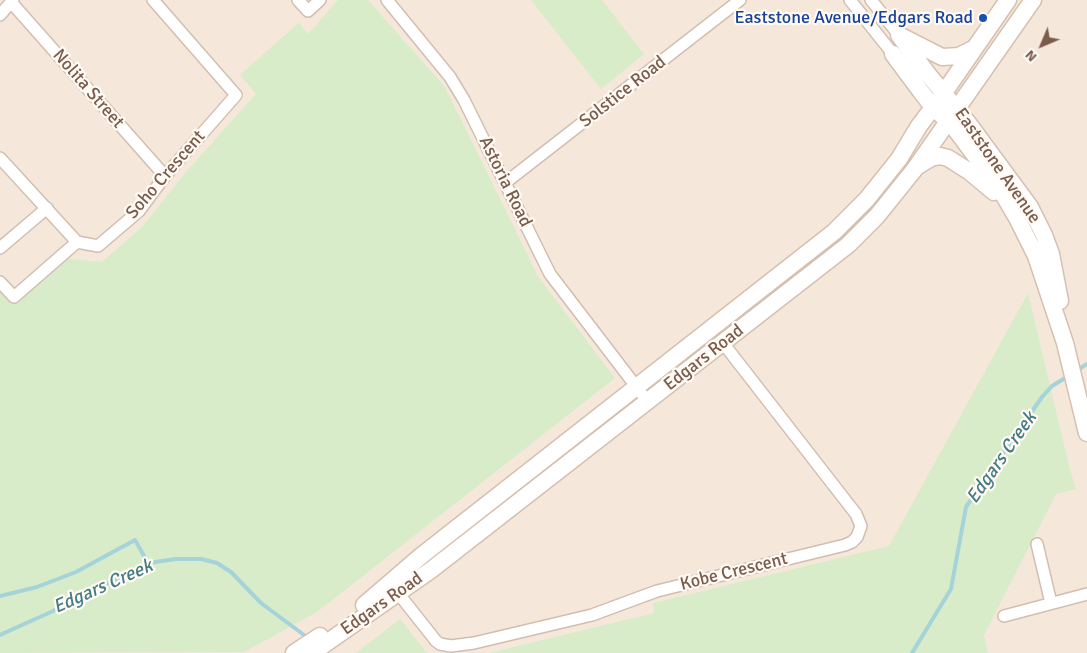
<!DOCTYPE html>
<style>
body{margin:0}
#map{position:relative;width:1087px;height:653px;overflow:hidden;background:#fdf6ec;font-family:Signika,sans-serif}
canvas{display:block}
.north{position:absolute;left:1017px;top:20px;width:50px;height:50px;-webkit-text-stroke:4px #fffaf3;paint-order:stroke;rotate:225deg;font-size:14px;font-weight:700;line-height:20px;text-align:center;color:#7a5c4d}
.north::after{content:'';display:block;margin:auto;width:18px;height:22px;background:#7a5c4d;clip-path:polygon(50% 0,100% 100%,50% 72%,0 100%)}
</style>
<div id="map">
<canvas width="1087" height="653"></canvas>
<div class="north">N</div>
</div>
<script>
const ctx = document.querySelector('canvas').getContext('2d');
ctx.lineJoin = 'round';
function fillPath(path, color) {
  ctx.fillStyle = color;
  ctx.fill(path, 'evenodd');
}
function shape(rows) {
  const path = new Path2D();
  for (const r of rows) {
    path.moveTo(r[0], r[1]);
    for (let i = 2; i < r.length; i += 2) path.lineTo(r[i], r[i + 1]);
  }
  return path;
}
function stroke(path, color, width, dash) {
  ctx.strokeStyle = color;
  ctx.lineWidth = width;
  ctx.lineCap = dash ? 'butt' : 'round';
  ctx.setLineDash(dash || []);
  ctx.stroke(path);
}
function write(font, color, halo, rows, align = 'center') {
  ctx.font = font + ' Signika,sans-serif';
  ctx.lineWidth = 4.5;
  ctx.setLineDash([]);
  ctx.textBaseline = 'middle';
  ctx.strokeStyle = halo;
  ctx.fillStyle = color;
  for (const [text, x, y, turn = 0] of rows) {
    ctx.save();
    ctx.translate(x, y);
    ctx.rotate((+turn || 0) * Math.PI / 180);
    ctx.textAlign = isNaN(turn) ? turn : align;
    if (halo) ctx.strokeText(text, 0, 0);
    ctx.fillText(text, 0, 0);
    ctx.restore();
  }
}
const residential = shape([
 [0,0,1087,0,1087,653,0,653]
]);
const green = shape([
 [338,0,368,0,445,87,539,278,615,378,317,612,244,652,0,653,0,289,10,302,14,304,69,257,71,259,102,262,142,227,186,172,256,94,240,75,295,26,299,23,308,34],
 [531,0,602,0,644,54,601,89],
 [1028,293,1070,470,1076,489,1056,494,984,635,988,653,489,653,654,613,653,603,889,546],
 [400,619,427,653,356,653]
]);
const stream = shape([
 [1076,371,1087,364],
 [0,596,37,587,76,572,135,540,148,563],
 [0,635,51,612,148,563,176,559,201,559,217,563,231,572,261,603,308,638],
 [912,653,951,589,966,507,1042,397,1052,386,1070,375]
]);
const street = shape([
 [298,0,308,11,320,0],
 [387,0,450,77,464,100,550,274,648,402],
 [850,0,893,54],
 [871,0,899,35],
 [11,2,165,176],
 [0,15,13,0],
 [0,158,77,242,98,246,139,211,165,176,236,95,153,0],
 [505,183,740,0],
 [0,248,47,208],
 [0,282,14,297,77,242],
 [1037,544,1051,603],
 [398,593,436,641,440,644,451,646,474,643,592,615,657,591,845,545,852,542,857,537,861,526,856,514,723,343],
 [1004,616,1087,594]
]);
const secondary = shape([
 [899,35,927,73,968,123,1030,207,1044,235,1051,254,1060,301],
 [901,36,942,57,959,56,973,49],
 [893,54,922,93,933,107,953,126,1000,189,1017,218,1036,256,1065,343,1087,433],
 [918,166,931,158,940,156,948,158,970,172,994,192],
 [364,605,421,556,834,232,867,199,899,159,919,126,943,94,1008,0],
 [294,653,320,636],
 [312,653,431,570,848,245,877,216,914,170,1033,0]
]);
const markers = [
 [983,18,5,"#1a4fb4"]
];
const transitNames = [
 ["Eaststone Avenue/Edgars Road",973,18]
];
const streetNames = [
 ["Nolita Street",88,89,49],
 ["Solstice Road",623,92,-38],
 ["Eaststone Avenue",997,166,55],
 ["Soho Crescent",166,175,-49],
 ["Astoria Road",505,182,64],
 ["Edgars Road",704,358,-38],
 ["Kobe Crescent",734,572,-14],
 ["Edgars Road",382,604,-35]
];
const waterNames = [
 ["Edgars Creek",1002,458,-55],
 ["Edgars Creek",103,587,-24]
];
fillPath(residential, '#f5e8da');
fillPath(green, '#d8ecc9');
stroke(stream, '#a5d3da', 4);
stroke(street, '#d1beb0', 14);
stroke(secondary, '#d6c0b0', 19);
stroke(street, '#fff', 11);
stroke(secondary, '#fff', 16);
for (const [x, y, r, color] of markers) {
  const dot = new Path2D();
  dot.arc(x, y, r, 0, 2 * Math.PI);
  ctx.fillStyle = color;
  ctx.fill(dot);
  stroke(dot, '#fffaf3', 2);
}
write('18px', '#164399', '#fffaf3', transitNames, 'right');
write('18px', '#7a5c4d', '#fffaf3', streetNames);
write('italic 19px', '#437c86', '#fffaf3', waterNames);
</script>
